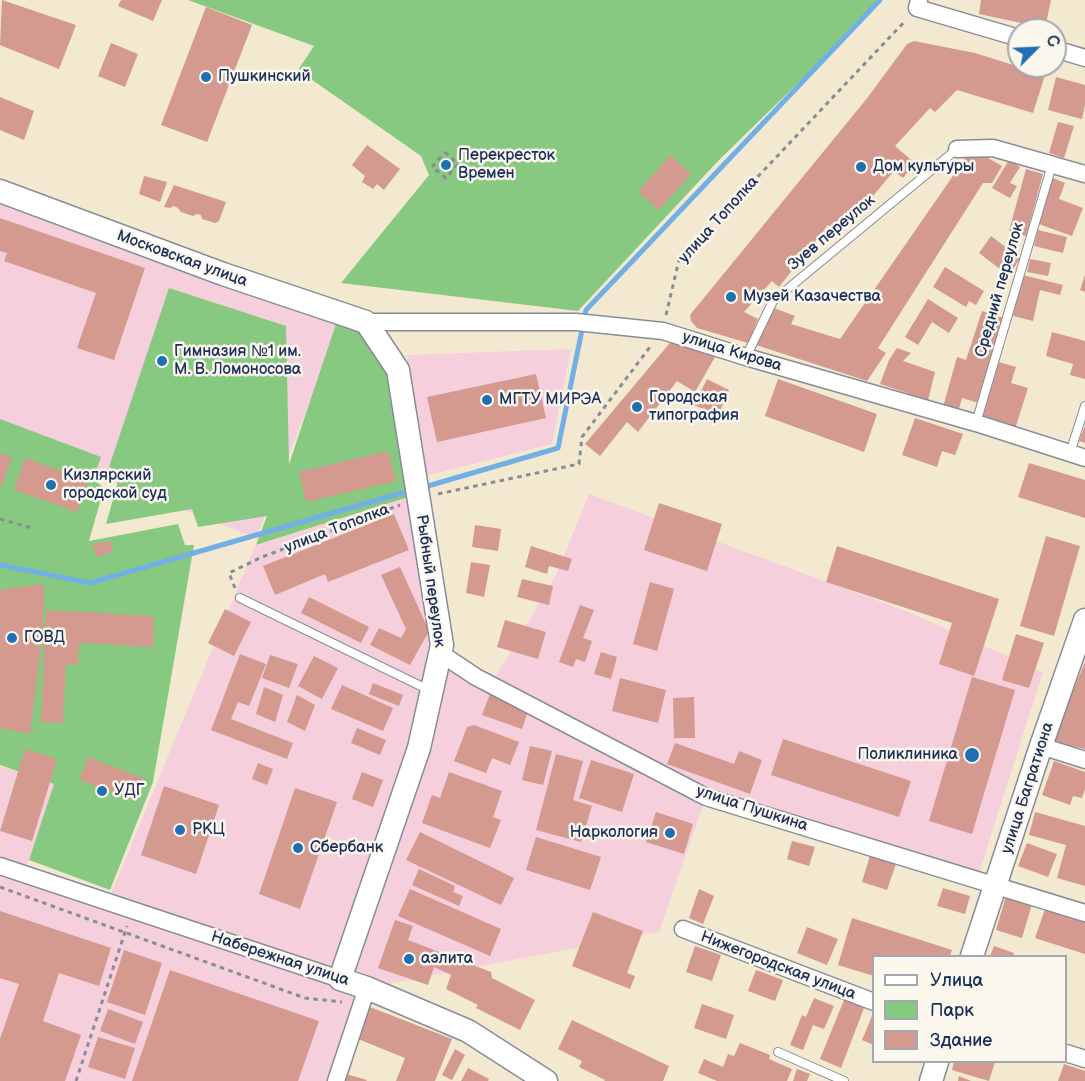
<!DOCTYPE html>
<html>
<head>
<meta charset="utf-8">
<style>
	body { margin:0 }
	#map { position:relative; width:1085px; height:1081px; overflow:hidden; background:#f3e9d1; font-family:"Balsamiq Sans",sans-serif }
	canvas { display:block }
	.legend { position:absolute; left:872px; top:955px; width:195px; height:108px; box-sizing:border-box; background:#fbf7ec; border:2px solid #a1a7b3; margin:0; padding:8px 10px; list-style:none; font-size:18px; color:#1b2f5e }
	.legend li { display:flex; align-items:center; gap:12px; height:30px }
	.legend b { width:30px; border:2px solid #a1a7b3 }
	.north { position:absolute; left:1007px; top:18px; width:60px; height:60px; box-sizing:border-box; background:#fbf7ec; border:2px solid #a1a7b3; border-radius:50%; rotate:66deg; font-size:16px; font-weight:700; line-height:24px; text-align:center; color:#1b2f5e }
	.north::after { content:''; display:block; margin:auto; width:21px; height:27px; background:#1f6fb2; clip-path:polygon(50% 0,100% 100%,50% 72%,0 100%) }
</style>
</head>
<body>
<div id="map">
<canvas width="1085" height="1081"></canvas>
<ul class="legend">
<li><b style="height:8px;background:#fff"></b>Улица</li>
<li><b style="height:16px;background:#88c981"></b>Парк</li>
<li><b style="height:16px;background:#d4998f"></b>Здание</li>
</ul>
<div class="north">С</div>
</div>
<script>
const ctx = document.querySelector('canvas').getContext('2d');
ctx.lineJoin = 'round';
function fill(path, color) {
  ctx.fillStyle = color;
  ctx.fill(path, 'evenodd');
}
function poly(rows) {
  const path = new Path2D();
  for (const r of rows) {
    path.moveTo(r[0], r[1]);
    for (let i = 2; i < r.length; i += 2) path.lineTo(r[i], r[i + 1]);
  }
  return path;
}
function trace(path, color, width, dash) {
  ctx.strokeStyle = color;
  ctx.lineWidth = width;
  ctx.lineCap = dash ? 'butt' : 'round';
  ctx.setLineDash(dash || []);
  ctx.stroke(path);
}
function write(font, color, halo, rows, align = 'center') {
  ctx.font = font + ' "Balsamiq Sans",sans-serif';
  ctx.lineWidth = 5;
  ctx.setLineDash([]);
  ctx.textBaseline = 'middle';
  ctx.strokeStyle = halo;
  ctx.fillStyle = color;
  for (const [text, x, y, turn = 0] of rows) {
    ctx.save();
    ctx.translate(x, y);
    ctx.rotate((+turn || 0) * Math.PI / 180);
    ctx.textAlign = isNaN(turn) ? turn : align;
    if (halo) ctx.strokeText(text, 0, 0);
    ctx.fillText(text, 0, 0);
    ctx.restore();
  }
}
fill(poly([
	[0,197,338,320,310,402,256,538,12,443,0,470],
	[571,349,552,444,425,476,407,355],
	[418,494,442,645,494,683,497,674,557,573,589,494,908,612,1043,672,977,879,706,797,659,932,367,988,349,1058,354,1060,347,1081,0,1081,0,766,55,784,24,875,108,901,255,546]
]), '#f5cfdb');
fill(poly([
	[188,0,883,0,718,161,578,311,341,283,429,175,421,156,298,70,314,46],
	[169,288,286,326,289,464,338,318,364,327,395,370,418,494,256,545,267,516,198,527,192,509,106,524,121,471,109,467],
	[0,419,101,457,93,479,104,488,89,541,178,524,185,545,194,545,153,782,110,890,29,860,54,784,0,765]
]), '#88c981');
trace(poly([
	[421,488,558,448,586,310,880,0],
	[0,565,90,583,412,490]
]), '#71afe4', 5);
fill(poly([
	[2,0,76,25,59,69,0,45],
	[121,0,162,0,153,21,118,6],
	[981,0,1051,0,1045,28,979,14],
	[206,7,252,25,207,142,161,125],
	[914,41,975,53,1045,75,1033,113,957,90,935,112,930,108,895,146,915,163,903,178,894,171,840,235,828,225,779,287,772,281,744,312,758,319,748,343,697,328,691,321,690,315,868,97,907,44],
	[111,43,138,54,125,87,98,76],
	[1056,77,1085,85,1085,105,1082,119,1048,110],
	[0,97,34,111,24,140,0,130],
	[1058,122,1074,126,1064,158,1049,153],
	[367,145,400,169,384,190,377,184,373,189,362,182,365,176,352,165],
	[978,152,1002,166,992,183,983,183,878,348,886,353,867,381,756,345,774,308,795,316,791,324,840,339,966,157],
	[670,155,691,174,659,210,638,192],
	[1009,160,1020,167,1010,183,1017,186,1010,198,992,188],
	[1026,169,1043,174,1026,236,1009,231],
	[144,176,167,182,160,202,139,194],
	[1053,178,1065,183,1059,199,1083,208,1072,236,1036,223],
	[174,185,226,202,219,221,215,223,202,219,201,215,197,214,193,216,181,212,178,208,174,206,170,208,164,207],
	[0,218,145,268,114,360,77,348,96,293,4,261,7,253,0,251],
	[1038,230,1067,237,1063,253,1034,246],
	[991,236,1020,258,1009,276,979,253],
	[1030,259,1051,263,1048,276,1027,272],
	[945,267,984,291,976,305,969,301,966,307,933,287],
	[1023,275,1063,285,1060,295,1040,290,1033,321,1013,316],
	[1085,275,1085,292,1080,290],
	[928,299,958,318,949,333,932,322,918,345,905,337],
	[982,311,1004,318,979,403,962,398,958,412,943,407,957,357,966,360],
	[1052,332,1085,341,1085,379,1070,375,1073,364,1046,356],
	[674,338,715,357,695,392,677,381,638,432,627,422,600,456,585,444],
	[897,348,911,353,903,361,935,372,928,400,880,384,889,360],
	[999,362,1016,367,1011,383,1028,388,1015,429,981,418],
	[536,374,546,418,437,442,427,397],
	[707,379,729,390,718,416,694,405],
	[778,379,877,414,864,452,765,416],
	[915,418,963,434,955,455,942,451,937,467,902,455],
	[1085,426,1085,443,1079,441],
	[388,451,396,481,306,502,299,472],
	[0,453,12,457,0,490],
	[25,458,88,480,77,512,14,490],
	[1029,463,1085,480,1085,518,1018,497],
	[659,503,722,524,707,571,644,550],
	[394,514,409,550,328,582,325,574,275,595,263,566],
	[475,525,501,529,498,551,472,547],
	[1046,536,1080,546,1054,636,1020,626],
	[110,541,113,552,97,557,92,544],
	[531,546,572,559,568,571,549,566,547,574,525,567],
	[837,546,999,599,974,676,939,664,952,623,826,582],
	[471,562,490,565,484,597,466,593],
	[400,567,429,631,410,665,370,645,379,628,401,638,406,629,381,575],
	[522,579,553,586,549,605,517,597],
	[650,582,674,589,657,651,633,644],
	[41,584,44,589,43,631,30,734,0,728,0,590],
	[309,597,369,627,361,643,301,613],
	[580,605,594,610,583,638,592,641,585,662,576,659,573,667,559,662],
	[225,609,251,622,234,656,208,643],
	[46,610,154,616,153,647,79,643,78,665,66,664,63,723,41,722],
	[505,620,546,632,538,659,497,647],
	[1016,634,1044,643,1029,688,1002,680],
	[601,652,617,657,611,679,594,674],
	[240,654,266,664,249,706,238,702,231,719,293,743,287,759,211,730],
	[270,655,298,664,289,688,262,678],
	[314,656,338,668,322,699,298,686],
	[1085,662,1085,749,1055,742,1067,695,1071,696],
	[972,677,1015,690,972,834,929,821],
	[620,678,666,690,658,723,612,711],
	[373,683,403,695,399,706,369,694],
	[342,685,393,708,383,731,331,709],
	[264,687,283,695,275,722,256,714],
	[490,694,529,708,522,729,482,715],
	[297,695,315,705,305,731,287,722],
	[694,697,695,738,674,738,673,698],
	[474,725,519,742,510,765,492,758,486,773,454,761,467,727],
	[357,728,386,740,380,755,351,743],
	[783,739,911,781,899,817,771,775],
	[675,743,734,764,739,751,762,760,750,794,667,764],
	[530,746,552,751,543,785,522,780],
	[25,749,57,759,32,841,0,831],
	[556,754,583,761,573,800,592,806,581,842,536,830],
	[88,757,145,779,136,801,79,780],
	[591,760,634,774,622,812,579,798],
	[1054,761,1085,772,1085,789,1082,798,1073,796,1070,805,1042,795],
	[258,763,273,769,267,785,252,779],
	[362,772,383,780,373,807,352,799],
	[449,772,502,791,493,817,501,820,490,848,422,823,432,795,440,798],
	[164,786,219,805,196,874,141,855],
	[295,788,337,802,300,909,259,894],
	[656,812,693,824,684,854,646,842],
	[1035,812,1085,826,1085,886,1057,878,1066,845,1029,835],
	[420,832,514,878,501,905,406,860],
	[536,837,601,857,590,890,526,870],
	[792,841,815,847,809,866,787,859],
	[1027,843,1057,854,1048,877,1018,866],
	[871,852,897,861,887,890,862,882],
	[419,869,455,886,453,892,463,896,459,906,412,885],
	[943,888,970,896,965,914,937,906],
	[410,889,501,929,490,956,398,916],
	[699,889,714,896,703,924,689,918],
	[1006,896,1032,904,1022,938,996,930],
	[1045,909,1085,922,1085,954,1035,938],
	[0,911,111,948,99,986,59,973,43,1021,81,1035,65,1081,0,1081,0,1039,19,984,0,978],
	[593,912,643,931,627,973,635,976,630,989,572,966],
	[852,918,952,950,950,956,874,956,874,976,838,965],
	[395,920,413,926,408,940,491,972,492,978,535,1000,520,1030,476,1008,478,1005,446,989,451,975,434,967,428,985,378,968],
	[807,927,838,939,827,965,797,953],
	[695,946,721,955,712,981,686,972],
	[994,946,1014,953,1013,956,990,956],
	[124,950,162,963,145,1015,107,1002],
	[170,970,319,1021,298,1081,132,1081],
	[756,970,783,980,775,1001,748,991],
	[814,998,834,1006,824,1029,813,1025,803,1050,790,1045,802,1015,806,1017],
	[844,1000,864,1008,841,1068,820,1059],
	[702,1004,734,1015,726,1039,694,1028],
	[370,1007,452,1039,435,1081,396,1081,405,1058,358,1039],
	[108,1009,143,1022,135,1044,100,1031],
	[874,1011,874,1045,862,1040],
	[572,1020,669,1066,663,1081,604,1081,605,1080,579,1067,582,1061,558,1049],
	[98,1037,135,1048,125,1079,88,1067],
	[740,1043,770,1055,769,1059,792,1069,787,1081,717,1081,698,1073,704,1059,723,1067,728,1054,734,1056],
	[455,1049,465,1055,452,1080,442,1075],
	[954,1062,995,1062,989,1081,952,1070],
	[1064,1064,1085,1071,1085,1081,1058,1081],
	[468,1068,489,1079,488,1081,461,1081],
	[797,1069,810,1074,807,1081,793,1081],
	[342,1073,367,1080,366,1081,340,1081],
	[959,1076,971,1081,958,1081]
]), '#d4998f');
const lane = poly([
	[746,357,773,301,957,149],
	[976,423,1052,165],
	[1070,453,1085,406],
	[240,598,431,691],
	[778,1052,844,1081]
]);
const street = poly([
	[919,0,917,8,1019,38],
	[1055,49,1085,58],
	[957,149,993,148,1085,174],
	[366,322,576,322,663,331,746,357,976,423,1085,458],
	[440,653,476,677,706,797,1085,913],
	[1041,746,1085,760],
	[0,866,340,979],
	[683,929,874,1002],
	[1066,1053,1085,1059],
	[336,1081,367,988]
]);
const secondary = poly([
	[0,191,223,274,366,322,398,370,442,645,419,748,340,979,367,988,468,1031,546,1081],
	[972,956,1041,746,1085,620],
	[931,1081,937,1062]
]);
trace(lane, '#878c98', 10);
trace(street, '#878c98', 19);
trace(secondary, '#878c98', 25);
trace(poly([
	[445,152,458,164,446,178,432,167,445,152],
	[666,315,679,260,906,20],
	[438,494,579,464,582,437,650,347],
	[0,519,32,528],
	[235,588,229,573,262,557,400,505],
	[0,887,305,998,342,1002],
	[76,1081,127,926]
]), '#878c98', 3, [4.5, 4.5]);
trace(lane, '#fff', 8);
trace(street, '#fff', 16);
trace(secondary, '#fff', 22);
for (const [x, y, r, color] of [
	[206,77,6,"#1f6fb2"],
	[446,165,6,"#1f6fb2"],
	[861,167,6,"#1f6fb2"],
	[731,297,6,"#1f6fb2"],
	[162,361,6,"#1f6fb2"],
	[487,400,6,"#1f6fb2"],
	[637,407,6,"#1f6fb2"],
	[51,485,6,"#1f6fb2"],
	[12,638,6,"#1f6fb2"],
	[972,755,8,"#1f6fb2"],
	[102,791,6,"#1f6fb2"],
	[180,830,6,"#1f6fb2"],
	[670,833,6,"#1f6fb2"],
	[298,848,6,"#1f6fb2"],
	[409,959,6,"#1f6fb2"]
]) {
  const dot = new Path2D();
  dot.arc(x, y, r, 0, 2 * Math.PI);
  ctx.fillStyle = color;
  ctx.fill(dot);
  trace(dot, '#fbf7ec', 2);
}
write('16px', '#1b2f5e', '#fbf7ec', [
	["Пушкинский",218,77],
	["Перекресток",458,156],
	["Времен",458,174],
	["Дом культуры",873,167],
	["Музей Казачества",743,297],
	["Гимназия №1 им.",174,352],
	["М. В. Ломоносова",174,370],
	["Городская",649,398],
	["типография",649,416],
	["МГТУ МИРЭА",499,400],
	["Кизлярский",63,476],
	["городской суд",63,494],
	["ГОВД",24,638],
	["Поликлиника",958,755,"right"],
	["УДГ",114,791],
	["РКЦ",192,830],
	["Наркология",658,833,"right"],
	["Сбербанк",310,848],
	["аэлита",421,959]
], 'left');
write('16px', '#1b2f5e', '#fbf7ec', [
	["улица Тополка",719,220,-48],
	["Зуев переулок",832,233,-40],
	["Московская улица",182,259,20],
	["Средний переулок",1000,290,-74],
	["улица Кирова",732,352,17],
	["улица Тополка",337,529,-21],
	["Рыбный переулок",430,581,82],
	["улица Багратиона",1028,788,-72],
	["улица Пушкина",752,809,18],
	["Набережная улица",280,959,18],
	["Нижегородская улица",778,966,21]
]);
</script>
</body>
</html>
